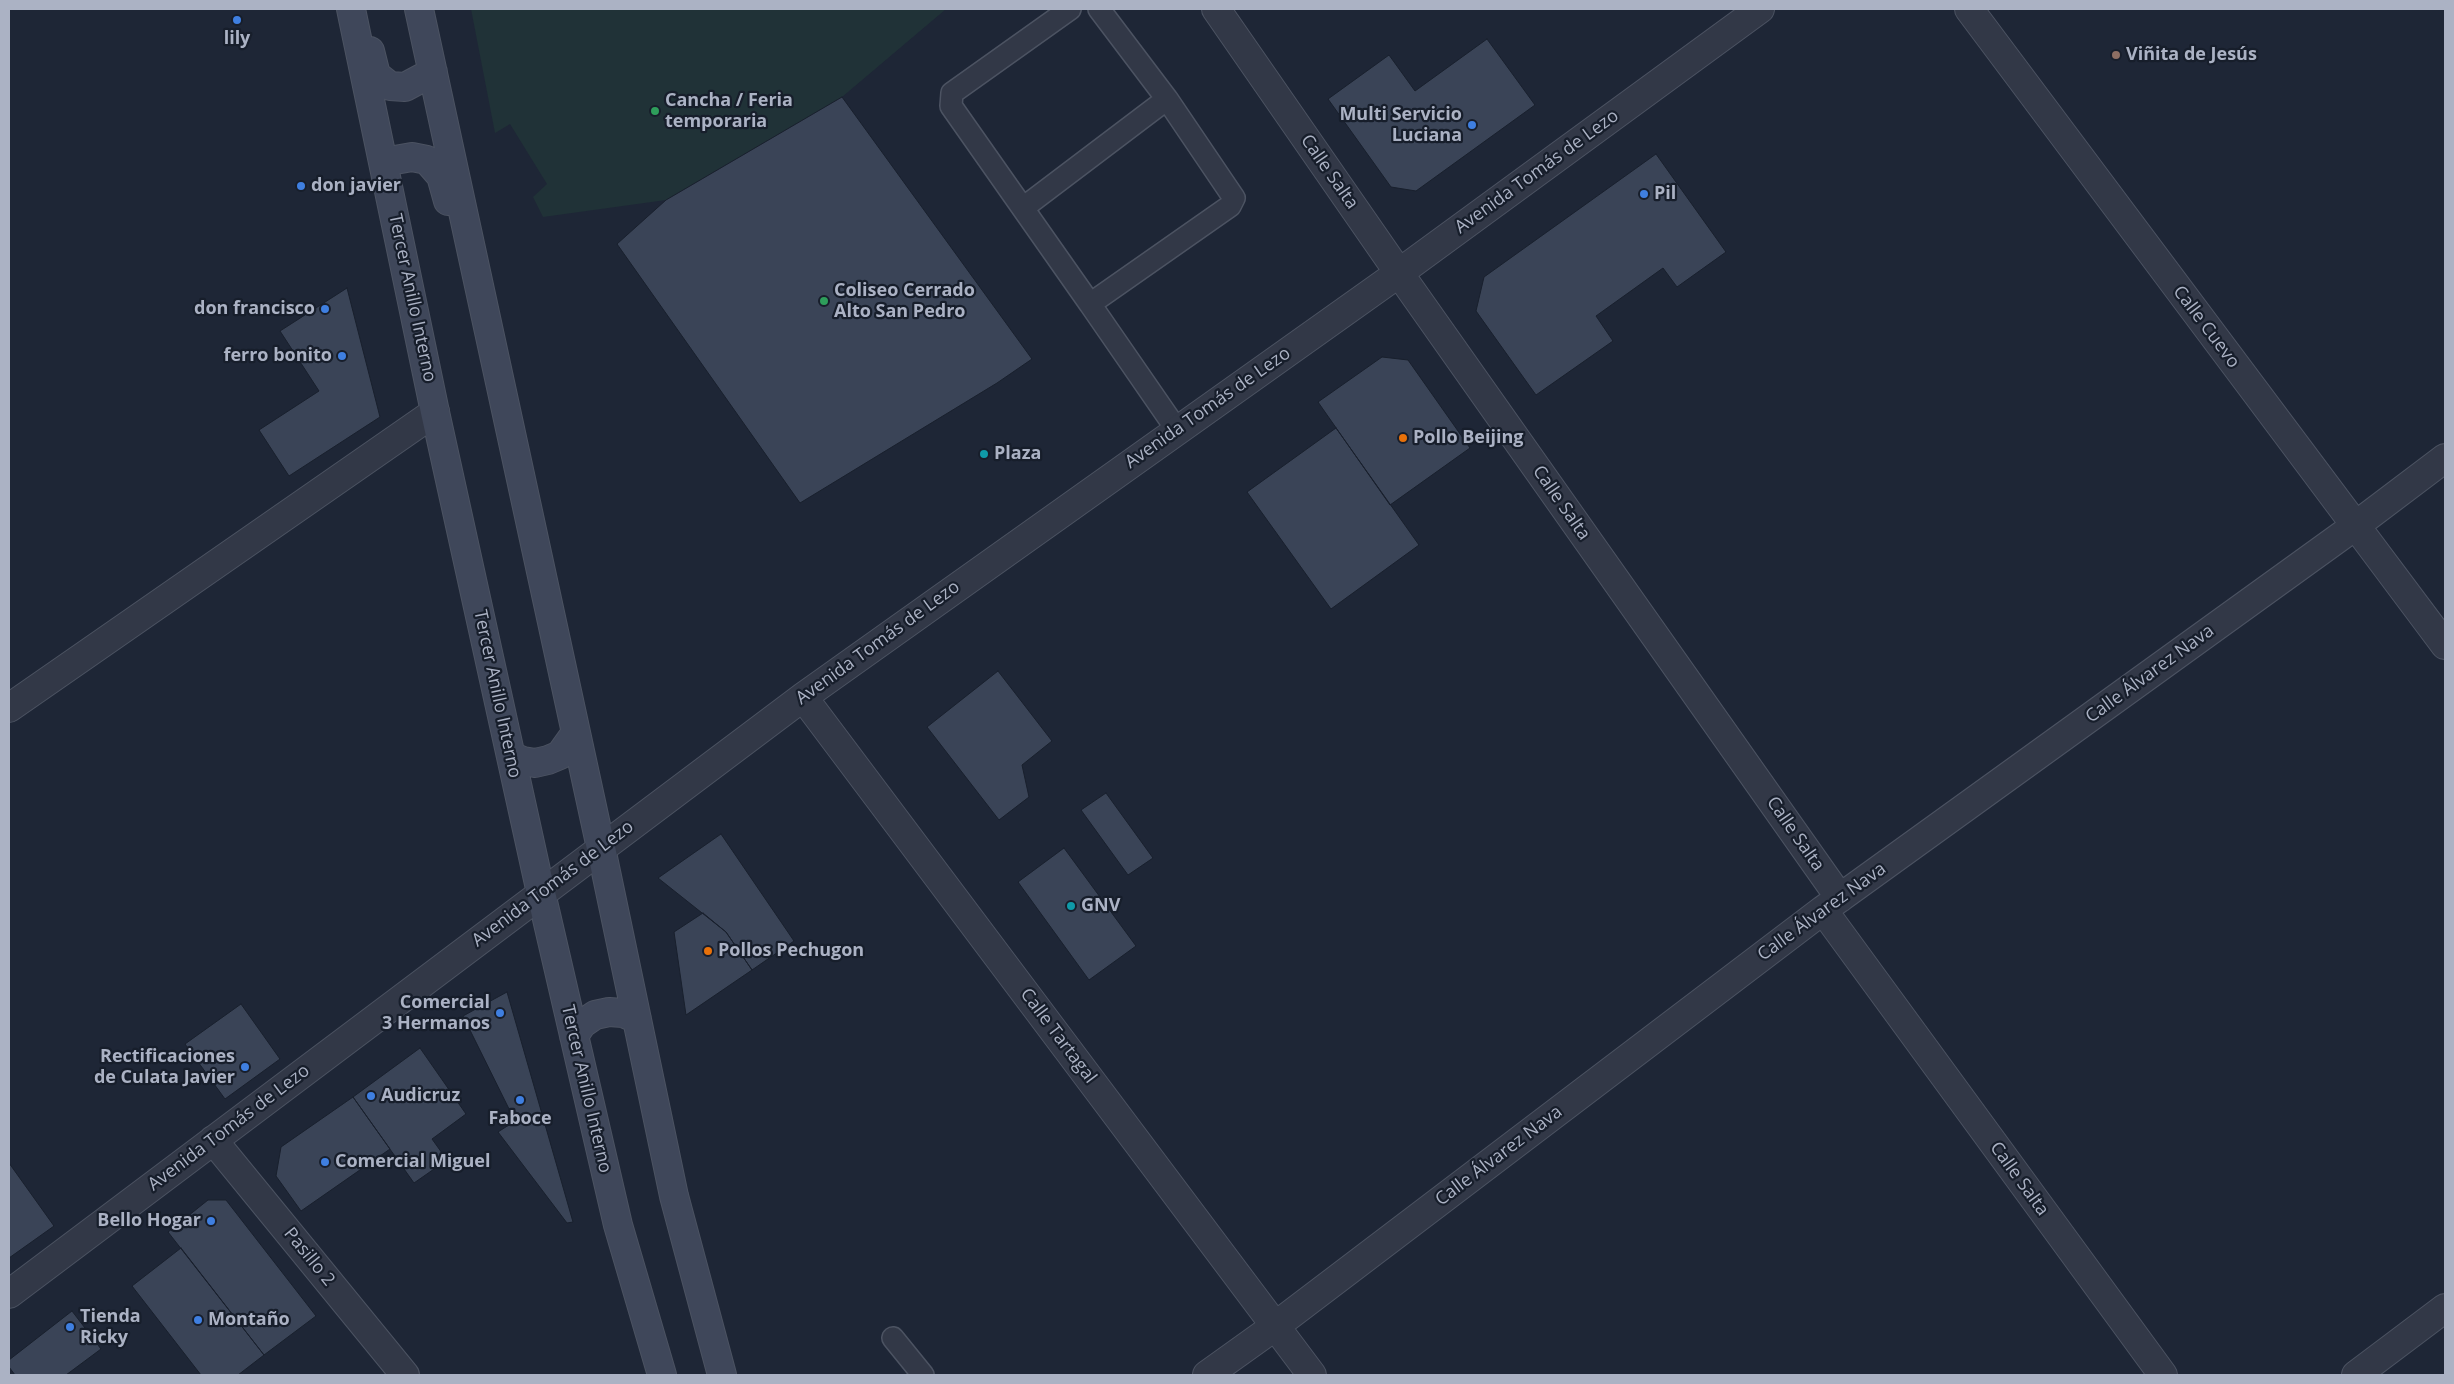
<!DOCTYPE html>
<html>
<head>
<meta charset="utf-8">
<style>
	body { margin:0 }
	#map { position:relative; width:2454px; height:1384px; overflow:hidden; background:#1e2636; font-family:"Open Sans",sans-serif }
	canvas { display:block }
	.frame { position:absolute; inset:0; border:10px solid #abb2c4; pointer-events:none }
</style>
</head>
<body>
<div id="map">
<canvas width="2454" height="1384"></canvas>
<div class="frame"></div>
</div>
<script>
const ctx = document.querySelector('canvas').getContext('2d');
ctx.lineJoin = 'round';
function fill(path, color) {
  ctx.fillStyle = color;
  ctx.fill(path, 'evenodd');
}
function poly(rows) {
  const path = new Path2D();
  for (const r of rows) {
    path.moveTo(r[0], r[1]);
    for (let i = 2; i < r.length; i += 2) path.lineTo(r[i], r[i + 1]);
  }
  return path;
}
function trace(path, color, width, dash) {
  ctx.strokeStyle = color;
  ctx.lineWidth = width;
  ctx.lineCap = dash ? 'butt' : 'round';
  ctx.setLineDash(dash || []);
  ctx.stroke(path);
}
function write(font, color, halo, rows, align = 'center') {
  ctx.font = font + ' "Open Sans",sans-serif';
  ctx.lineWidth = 4.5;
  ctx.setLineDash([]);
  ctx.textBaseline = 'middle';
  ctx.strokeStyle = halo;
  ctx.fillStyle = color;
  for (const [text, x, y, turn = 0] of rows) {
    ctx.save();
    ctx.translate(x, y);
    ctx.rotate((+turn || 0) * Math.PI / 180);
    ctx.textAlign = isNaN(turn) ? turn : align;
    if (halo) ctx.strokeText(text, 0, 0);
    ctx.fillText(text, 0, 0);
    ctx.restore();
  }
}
fill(poly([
	[471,9,946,9,842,97,666,200,543,217,533,197,547,184,510,124,495,133]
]), '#203237');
const building = poly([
	[1487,39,1535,105,1416,191,1391,187,1328,99,1389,55,1415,91,1487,39],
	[842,97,1032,359,997,383,800,503,617,244,666,200,842,97],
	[1656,154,1726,252,1677,287,1663,268,1596,316,1613,341,1536,395,1476,311,1484,277,1656,154],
	[347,288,380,417,289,476,259,430,319,391,280,331,347,288],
	[1382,357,1408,360,1470,448,1390,505,1318,402,1382,357],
	[1336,428,1419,545,1331,609,1247,492,1336,428],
	[998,671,1052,741,1022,765,1029,797,999,820,927,727,998,671],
	[1106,793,1153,858,1128,875,1081,810,1106,793],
	[721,834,794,941,752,970,726,932,658,878,721,834],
	[1064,848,1136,946,1089,980,1018,882,1064,848],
	[703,913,726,932,752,970,686,1015,674,932,703,913],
	[507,992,573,1222,567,1223,498,1132,515,1121,463,1016,507,992],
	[241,1004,280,1059,225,1099,185,1044,241,1004],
	[420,1048,466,1114,432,1139,447,1160,414,1183,353,1097,420,1048],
	[353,1097,390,1149,301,1211,276,1176,281,1147,353,1097],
	[9,1163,54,1226,9,1258,9,1163],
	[208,1200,226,1200,316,1316,264,1355,168,1232,208,1200],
	[181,1248,264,1355,238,1375,201,1375,132,1286,181,1248],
	[72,1311,101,1349,66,1375,15,1375,9,1367,9,1360,72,1311]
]);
fill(building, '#3a4457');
trace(building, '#19202d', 1);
const service = poly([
	[1070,9,952,93,951,106,1090,304,1230,206,1234,198,1167,99,1099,9],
	[1023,208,1167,99],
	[1090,304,1177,430],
	[893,1338,923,1375]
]);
const minor = poly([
	[1216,9,1399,273,1840,898],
	[1969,9,2445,645],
	[803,697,1312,1375],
	[9,708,435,412],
	[1823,910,2163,1375],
	[213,1140,405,1375],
	[9,1294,803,697,1399,273,1760,9],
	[1207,1375,1274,1327,1823,910,2355,526,2445,458],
	[2356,1375,2445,1308]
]);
const secondary = poly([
	[351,9,435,412,541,893,618,1225,662,1375],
	[419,9,601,848,674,1196,722,1375],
	[370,51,376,75,390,86,405,87,433,72],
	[384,167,395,160,412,157,427,160,441,176,448,201],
	[511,756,523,761,535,763,548,760,560,755,575,734],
	[574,1036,582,1024,595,1015,609,1012,623,1013,637,1019]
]);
trace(service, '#4c5362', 24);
trace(minor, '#4c5362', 30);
trace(secondary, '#4c5362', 30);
trace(service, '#323847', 21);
trace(minor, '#323847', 28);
trace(secondary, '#3f475a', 28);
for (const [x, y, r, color] of [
	[237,20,5,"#3f7fe0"],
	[2116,55,5,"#8d6e63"],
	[655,111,5,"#2e9e5b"],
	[1472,125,5,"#3f7fe0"],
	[301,186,5,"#3f7fe0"],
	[1644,194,5,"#3f7fe0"],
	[824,301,5,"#2e9e5b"],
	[325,309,5,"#3f7fe0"],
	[342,356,5,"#3f7fe0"],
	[1403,438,5,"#e8710a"],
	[984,454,5,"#0f9aa8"],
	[1071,906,5,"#0f9aa8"],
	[708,951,5,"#e8710a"],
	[500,1013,5,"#3f7fe0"],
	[245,1067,5,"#3f7fe0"],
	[371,1096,5,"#3f7fe0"],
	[520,1100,5,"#3f7fe0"],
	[325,1162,5,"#3f7fe0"],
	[211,1221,5,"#3f7fe0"],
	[198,1320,5,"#3f7fe0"],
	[70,1327,5,"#3f7fe0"]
]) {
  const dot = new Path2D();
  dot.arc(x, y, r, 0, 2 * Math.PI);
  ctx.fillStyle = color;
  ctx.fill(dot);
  trace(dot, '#171e2b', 2);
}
write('bold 18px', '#abb2c4', '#171e2b', [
	["lily",237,39,"center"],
	["Viñita de Jesús",2126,55],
	["Cancha / Feria",665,101],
	["temporaria",665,122],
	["Multi Servicio",1462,115,"right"],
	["Luciana",1462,136,"right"],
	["don javier",311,186],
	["Pil",1654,194],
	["Coliseo Cerrado",834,291],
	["Alto San Pedro",834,312],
	["don francisco",315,309,"right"],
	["ferro bonito",332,356,"right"],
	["Pollo Beijing",1413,438],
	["Plaza",994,454],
	["GNV",1081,906],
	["Pollos Pechugon",718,951],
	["Comercial",490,1003,"right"],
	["3 Hermanos",490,1024,"right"],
	["Rectificaciones",235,1057,"right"],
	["de Culata Javier",235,1078,"right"],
	["Audicruz",381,1096],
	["Faboce",520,1119,"center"],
	["Comercial Miguel",335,1162],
	["Bello Hogar",201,1221,"right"],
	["Tienda",80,1317],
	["Ricky",80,1338],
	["Montaño",208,1320]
], 'left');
write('18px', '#abb2c4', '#171e2b', [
	["Calle Salta",1329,172,55],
	["Avenida Tomás de Lezo",1537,172,-36],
	["Tercer Anillo Interno",412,298,78],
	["Calle Cuevo",2206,327,53],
	["Avenida Tomás de Lezo",1208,408,-35],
	["Calle Salta",1561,503,55],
	["Avenida Tomás de Lezo",878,643,-36],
	["Calle Álvarez Nava",2150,674,-36],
	["Tercer Anillo Interno",497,694,78],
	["Calle Salta",1795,834,55],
	["Avenida Tomás de Lezo",553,884,-37],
	["Calle Álvarez Nava",1822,912,-36],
	["Calle Tartagal",1058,1036,53],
	["Tercer Anillo Interno",586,1089,77],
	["Avenida Tomás de Lezo",229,1128,-37],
	["Calle Álvarez Nava",1499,1156,-37],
	["Calle Salta",2019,1179,54],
	["Pasillo 2",309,1257,51]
]);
</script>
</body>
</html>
